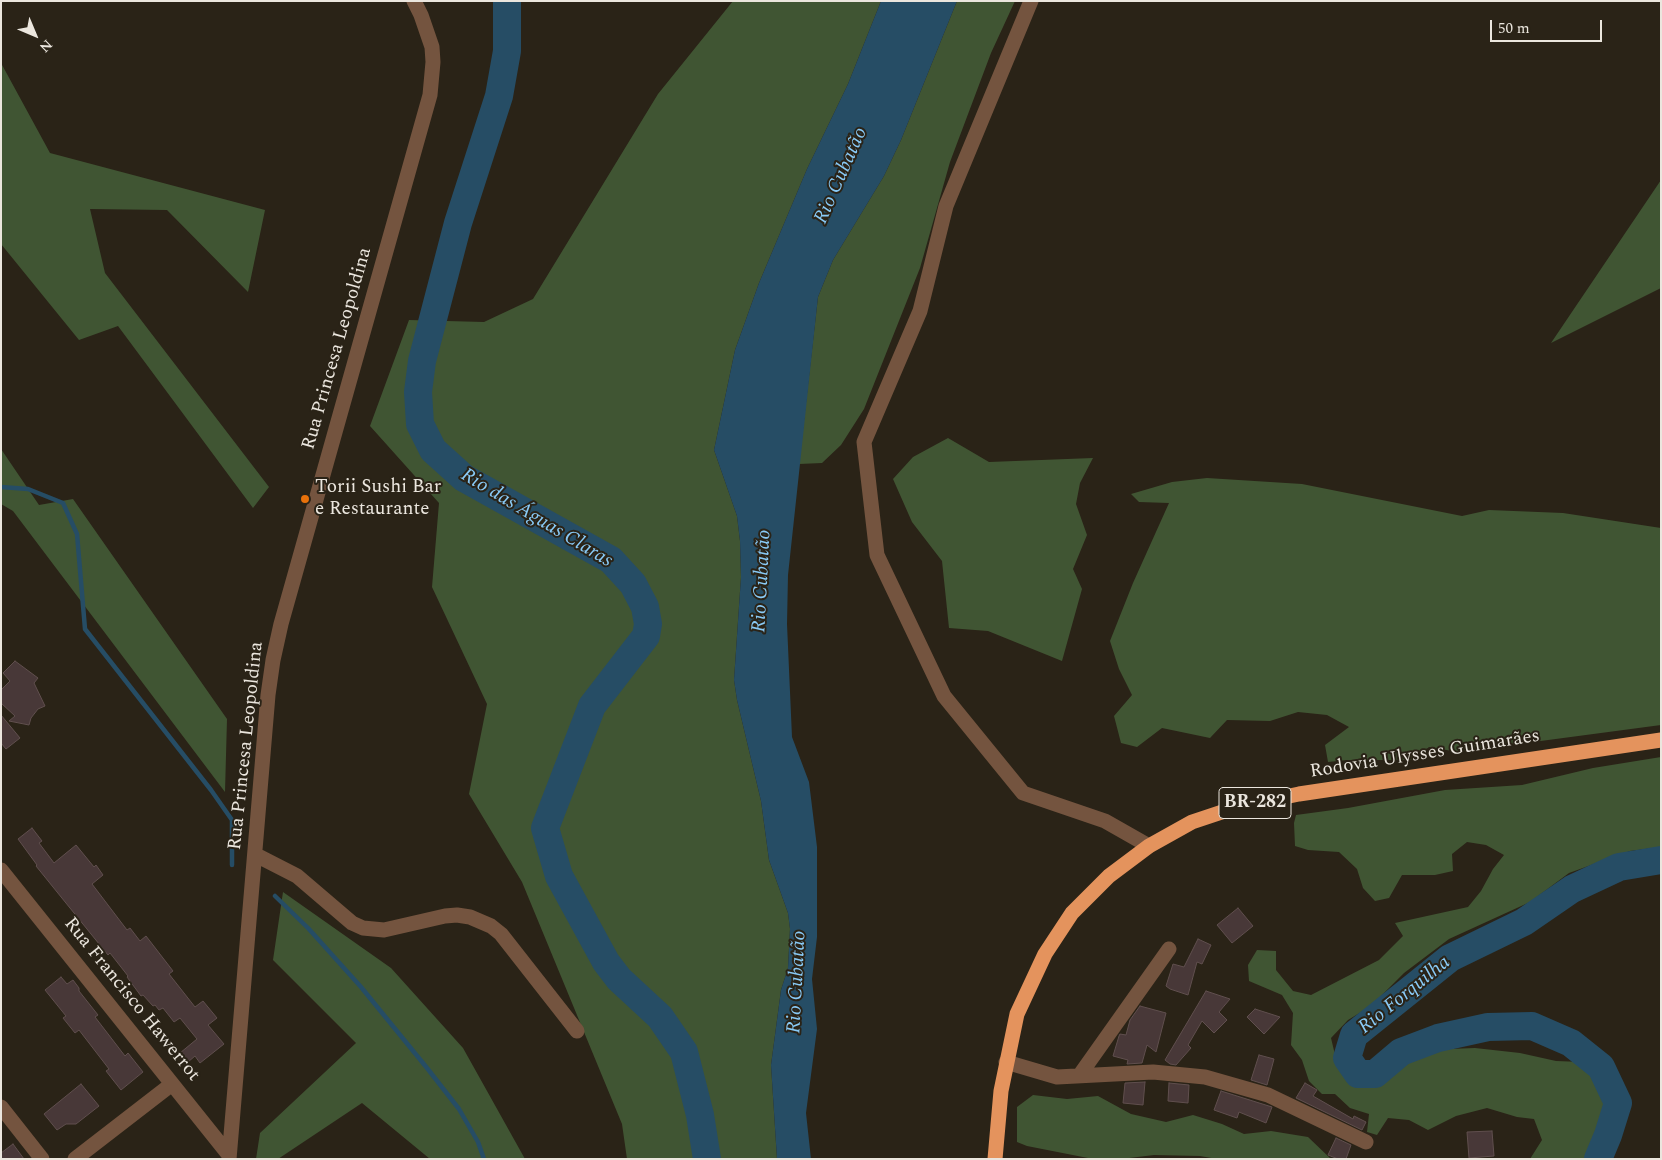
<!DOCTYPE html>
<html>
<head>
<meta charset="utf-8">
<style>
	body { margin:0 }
	#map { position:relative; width:1662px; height:1160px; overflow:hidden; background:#2a2317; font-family:Spectral,serif }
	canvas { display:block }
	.frame { position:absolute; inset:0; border:2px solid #ebe6de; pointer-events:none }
	.north { position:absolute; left:10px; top:10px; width:50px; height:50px; -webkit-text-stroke:4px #2a2317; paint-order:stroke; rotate:135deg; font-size:14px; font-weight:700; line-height:20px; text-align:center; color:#ebe6de }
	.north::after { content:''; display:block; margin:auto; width:18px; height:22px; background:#ebe6de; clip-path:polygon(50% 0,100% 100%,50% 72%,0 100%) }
	.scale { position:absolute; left:1490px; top:20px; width:112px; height:22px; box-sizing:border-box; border:2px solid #ebe6de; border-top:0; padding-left:6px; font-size:15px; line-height:18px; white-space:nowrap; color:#ebe6de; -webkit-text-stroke:4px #2a2317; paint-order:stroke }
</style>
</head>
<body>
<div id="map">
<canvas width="1662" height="1160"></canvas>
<div class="frame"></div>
<div class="north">N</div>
<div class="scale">50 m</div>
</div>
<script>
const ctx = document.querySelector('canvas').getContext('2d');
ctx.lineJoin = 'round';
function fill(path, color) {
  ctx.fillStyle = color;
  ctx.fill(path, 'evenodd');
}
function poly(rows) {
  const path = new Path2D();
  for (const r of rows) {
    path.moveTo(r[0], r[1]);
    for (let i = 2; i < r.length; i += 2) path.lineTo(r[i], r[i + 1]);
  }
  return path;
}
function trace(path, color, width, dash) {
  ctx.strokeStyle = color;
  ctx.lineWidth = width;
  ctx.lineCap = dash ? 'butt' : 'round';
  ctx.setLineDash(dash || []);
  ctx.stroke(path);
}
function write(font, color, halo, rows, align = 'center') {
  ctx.font = font + ' Spectral,serif';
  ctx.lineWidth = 4;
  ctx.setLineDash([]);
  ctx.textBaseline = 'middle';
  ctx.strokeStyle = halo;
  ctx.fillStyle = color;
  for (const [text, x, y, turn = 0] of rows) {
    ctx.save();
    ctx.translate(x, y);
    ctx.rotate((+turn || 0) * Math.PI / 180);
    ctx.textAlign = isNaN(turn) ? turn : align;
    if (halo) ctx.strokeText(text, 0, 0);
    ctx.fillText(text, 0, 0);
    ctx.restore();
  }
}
fill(poly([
	[733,1,881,1,848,84,807,169,759,283,735,350,714,450,737,516,740,541,741,577,734,680,737,700,761,801,769,860,788,913,790,929,788,968,781,990,771,1065,777,1159,627,1159,622,1124,522,882,469,794,487,704,432,587,439,503,370,426,409,320,484,322,533,299,658,94],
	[957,1,1015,1,991,53,950,162,920,268,864,409,841,445,822,463,799,464,818,297,833,260,884,176,901,140],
	[1,63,50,153,265,210,248,292,167,210,90,209,105,273,269,487,253,508,118,326,79,340,1,244],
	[1661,180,1661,288,1551,343],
	[948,438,989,462,1093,458,1080,483,1076,504,1087,535,1073,569,1082,589,1062,661,988,631,949,628,942,561,912,522,893,479,913,457],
	[1,449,39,505,73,499,227,719,225,792,13,511,1,504],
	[1207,478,1302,484,1462,516,1489,510,1563,513,1661,528,1661,725,1458,752,1429,747,1412,760,1347,760,1328,762,1325,745,1349,727,1327,715,1298,712,1270,721,1227,720,1210,738,1162,728,1137,747,1121,743,1114,716,1132,695,1119,669,1110,641,1133,583,1169,503,1139,502,1131,494,1172,482],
	[1661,757,1661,847,1630,851,1569,873,1530,902,1449,939,1404,973,1371,1006,1348,1020,1331,1038,1336,1059,1351,1077,1368,1088,1391,1072,1416,1057,1449,1049,1475,1048,1520,1053,1556,1061,1582,1062,1600,1076,1607,1096,1605,1131,1591,1159,1530,1159,1542,1140,1534,1119,1517,1117,1487,1108,1456,1116,1428,1130,1409,1120,1388,1118,1377,1135,1367,1132,1369,1114,1350,1108,1335,1094,1322,1094,1309,1081,1302,1060,1291,1045,1293,1013,1282,995,1249,981,1248,965,1257,950,1276,951,1276,970,1293,991,1311,995,1379,960,1403,936,1395,923,1468,907,1481,891,1493,869,1504,855,1486,845,1467,842,1452,854,1453,871,1435,875,1402,875,1389,898,1375,901,1363,888,1357,869,1339,852,1308,850,1295,846,1294,823,1296,815,1348,808,1445,790,1522,785,1593,768],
	[283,892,391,968,463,1048,525,1159,430,1159,362,1103,278,1159,256,1159,260,1133,356,1043,273,960],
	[1033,1095,1067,1099,1098,1096,1131,1114,1166,1122,1193,1115,1222,1124,1244,1134,1271,1131,1308,1137,1331,1159,1217,1159,1200,1156,1154,1155,1121,1159,1093,1159,1027,1146,1017,1142,1017,1107]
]), '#405533');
fill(poly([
	[881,1,957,1,901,140,884,176,833,260,818,297,788,575,787,624,792,737,809,782,817,847,817,937,812,979,817,1029,806,1113,811,1159,777,1159,771,1065,781,990,788,968,790,929,788,913,769,860,761,801,737,700,734,680,741,577,740,541,737,516,714,450,735,350,759,283,807,169,848,84]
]), '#264d65');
trace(poly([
	[1,487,28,489,63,503,77,534,85,629,211,790,232,820,232,865],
	[275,896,308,928,361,987,427,1068,459,1109,478,1142,484,1159]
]), '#264d65', 4.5);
trace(poly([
	[507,1,507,51,499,96,458,223,422,361,418,392,420,424,433,450,464,478,611,560,633,584,645,607,648,624,646,636,592,706,545,828,559,876,606,962,619,979,660,1017,684,1052,700,1115,707,1159],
	[1598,1159,1608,1135,1618,1103,1601,1067,1571,1043,1532,1026,1488,1027,1438,1038,1401,1052,1375,1074,1358,1074,1347,1058,1354,1035,1450,958,1524,922,1572,889,1619,867,1661,860]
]), '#264d65', 28);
const building = poly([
	[15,661,38,678,34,683,45,706,38,709,31,718,29,725,9,721,15,716,1,703,1,690,10,681,3,673,15,661],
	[1,715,20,738,6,749,1,743,1,715],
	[32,828,42,841,39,843,54,863,76,845,94,867,96,865,103,875,92,884,127,930,130,928,140,941,146,936,173,971,169,974,195,1007,203,1001,217,1018,208,1025,224,1044,200,1063,195,1056,188,1062,180,1053,197,1039,180,1018,174,1022,163,1008,159,1010,155,1005,153,1006,143,995,141,996,127,977,128,976,110,953,108,955,36,866,37,865,18,839,32,828],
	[1238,908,1253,926,1232,943,1217,925,1238,908],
	[1198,939,1211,945,1202,964,1197,962,1188,995,1170,989,1166,986,1173,964,1184,967,1198,939],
	[61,977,67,984,73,980,79,988,79,991,98,1015,95,1017,125,1056,128,1053,143,1072,121,1090,106,1071,109,1069,79,1030,75,1033,63,1018,66,1016,45,990,61,977],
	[1206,991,1230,999,1219,1012,1227,1020,1214,1033,1202,1021,1188,1045,1191,1048,1176,1065,1170,1064,1165,1060,1206,991],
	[1140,1006,1166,1013,1156,1052,1147,1045,1142,1063,1127,1064,1128,1060,1113,1056,1119,1036,1120,1034,1126,1035,1130,1020,1140,1006],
	[1255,1009,1280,1017,1264,1034,1247,1017,1255,1009],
	[1259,1055,1274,1059,1267,1085,1251,1080,1259,1055],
	[1145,1082,1143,1105,1123,1103,1125,1083,1145,1082],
	[1169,1083,1189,1085,1188,1103,1168,1101,1169,1083],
	[1305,1083,1317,1090,1313,1096,1353,1119,1354,1116,1366,1122,1362,1130,1296,1098,1305,1083],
	[81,1084,99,1106,76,1124,66,1124,57,1130,44,1114,81,1084],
	[1221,1091,1272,1107,1266,1123,1239,1112,1237,1118,1214,1110,1221,1091],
	[1492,1131,1494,1156,1469,1158,1467,1132,1492,1131],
	[1336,1138,1351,1145,1346,1159,1338,1159,1328,1155,1336,1138],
	[13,1144,24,1159,1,1159,1,1153,13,1144]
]);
fill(building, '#483838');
trace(building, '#604f4e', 1);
trace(poly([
	[1031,1,946,206,920,311,864,442,877,555,944,696,1023,793,1105,821,1149,846],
	[256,855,297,876,352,923,363,928,384,930,445,916,457,915,470,917,491,926,501,934,577,1031],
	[1,870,229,1155],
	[1006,1062,1057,1077,1153,1072,1205,1077,1268,1095,1366,1142],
	[1079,1076,1169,949],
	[1,1107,42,1159],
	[75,1159,172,1084],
	[229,1159,268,695,273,660,281,624,430,95,433,62,432,47,421,15,414,1]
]), '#74543f', 15);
trace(poly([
	[995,1159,1001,1091,1017,1014,1045,954,1072,913,1109,876,1149,846,1192,822,1237,807,1299,794,1661,740]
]), '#e4935d', 15);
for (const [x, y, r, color] of [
	[305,499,5,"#e8710a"]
]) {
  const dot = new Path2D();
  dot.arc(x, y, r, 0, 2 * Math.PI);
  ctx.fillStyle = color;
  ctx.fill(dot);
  trace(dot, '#2a2317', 2);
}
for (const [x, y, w] of [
	[1255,803,72]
]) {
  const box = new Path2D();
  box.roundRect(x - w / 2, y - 15.5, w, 31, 4);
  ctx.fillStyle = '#2a2317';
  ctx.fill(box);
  trace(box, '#ebe6de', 1);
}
write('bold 18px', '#ebe6de', null, [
	["BR-282",1255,803]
]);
write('19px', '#ebe6de', '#2a2317', [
	["Rua Princesa Leopoldina",338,349,-74],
	["Rua Princesa Leopoldina",247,746,-84],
	["Rodovia Ulysses Guimarães",1425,755,-9],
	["Rua Francisco Hawerrot",131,1000,51]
]);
write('19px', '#ebe6de', '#2a2317', [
	["Torii Sushi Bar",315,488],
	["e Restaurante",315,510]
], 'left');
write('italic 20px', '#89caf6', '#2a2317', [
	["Rio Cubatão",842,176,-66],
	["Rio das Águas Claras",536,519,31],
	["Rio Cubatão",763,581,-87],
	["Rio Cubatão",798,982,-87],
	["Rio Forquilha",1405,996,-39]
]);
</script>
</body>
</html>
